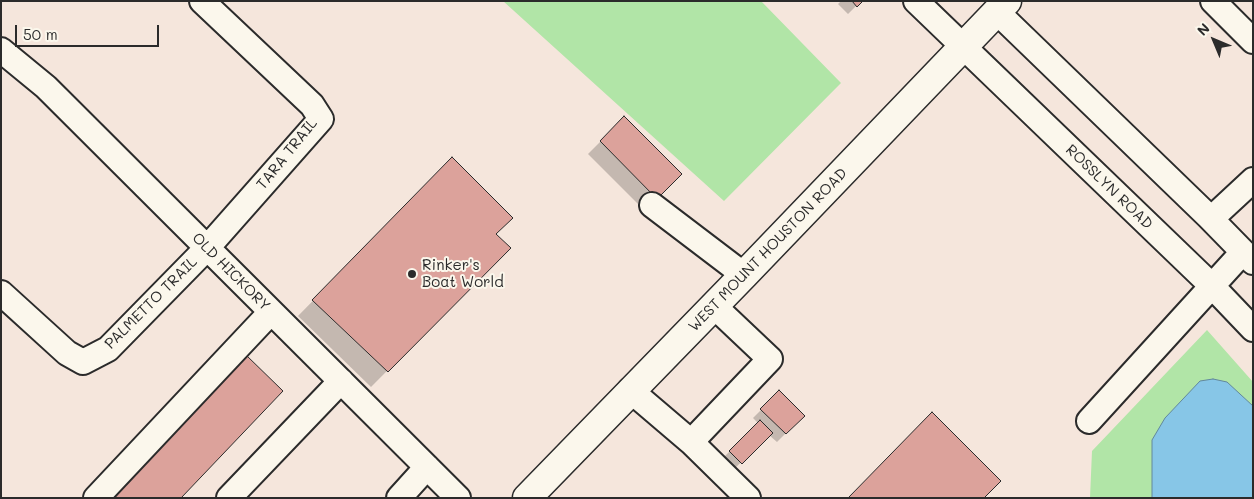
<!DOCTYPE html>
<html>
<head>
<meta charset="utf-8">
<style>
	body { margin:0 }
	#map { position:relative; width:1254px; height:499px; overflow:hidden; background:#f5e6dc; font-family:Mali,sans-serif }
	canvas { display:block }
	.frame { position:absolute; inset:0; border:2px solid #2b2b2b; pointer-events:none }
	.north { position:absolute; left:1189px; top:15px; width:50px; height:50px; -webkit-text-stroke:4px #fbf7ec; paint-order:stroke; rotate:315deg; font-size:14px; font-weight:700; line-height:20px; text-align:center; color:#2b2b2b }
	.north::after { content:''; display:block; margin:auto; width:18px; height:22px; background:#2b2b2b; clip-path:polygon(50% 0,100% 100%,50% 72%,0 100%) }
	.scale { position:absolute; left:15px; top:25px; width:144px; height:22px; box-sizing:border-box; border:2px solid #2b2b2b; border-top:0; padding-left:6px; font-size:15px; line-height:18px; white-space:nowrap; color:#2b2b2b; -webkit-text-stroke:4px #fbf7ec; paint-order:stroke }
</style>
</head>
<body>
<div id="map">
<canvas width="1254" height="499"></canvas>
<div class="frame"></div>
<div class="north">N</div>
<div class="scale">50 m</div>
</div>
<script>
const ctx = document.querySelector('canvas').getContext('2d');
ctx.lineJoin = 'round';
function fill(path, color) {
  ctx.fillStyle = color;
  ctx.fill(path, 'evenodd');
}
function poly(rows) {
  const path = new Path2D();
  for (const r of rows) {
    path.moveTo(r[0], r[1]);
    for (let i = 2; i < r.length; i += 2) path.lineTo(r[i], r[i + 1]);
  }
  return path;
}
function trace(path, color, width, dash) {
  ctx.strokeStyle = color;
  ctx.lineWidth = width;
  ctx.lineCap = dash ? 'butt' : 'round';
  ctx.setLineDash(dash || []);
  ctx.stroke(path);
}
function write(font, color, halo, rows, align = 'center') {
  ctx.font = font + ' Mali,sans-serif';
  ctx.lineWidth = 4;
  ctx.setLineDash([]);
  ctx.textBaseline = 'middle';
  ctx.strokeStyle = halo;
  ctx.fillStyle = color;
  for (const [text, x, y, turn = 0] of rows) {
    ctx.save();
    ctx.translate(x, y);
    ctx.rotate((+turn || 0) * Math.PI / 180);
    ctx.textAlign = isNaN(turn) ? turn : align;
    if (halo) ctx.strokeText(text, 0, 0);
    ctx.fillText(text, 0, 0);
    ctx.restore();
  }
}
fill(poly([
	[503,1,761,1,841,83,724,201],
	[1207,330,1253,382,1253,498,1090,498,1092,451]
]), '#b1e5a7');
const water = poly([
	[1213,379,1227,382,1253,406,1253,498,1152,498,1152,440,1165,418,1200,381,1213,379]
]);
fill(water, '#87c6e7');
trace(water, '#62889c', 1);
fill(poly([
	[841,1,861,1,848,14,838,4],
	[624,118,680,174,644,210,588,154],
	[452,159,495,235,509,248,371,387,298,316],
	[779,392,803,416,777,442,769,435,732,471,721,460,758,423,753,418]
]), '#0003');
const building = poly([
	[852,1,863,1,857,7,852,1],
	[624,116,682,174,657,199,600,141,624,116],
	[452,157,513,218,496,234,511,248,388,372,312,300,452,157],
	[245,354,283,391,181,498,107,498,245,354],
	[779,390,805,416,786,434,760,409,779,390],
	[932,412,1001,481,984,498,848,498,932,412],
	[760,420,773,433,742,464,729,451,760,420]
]);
fill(building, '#dca29b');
trace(building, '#2b2b2b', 1);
const minor = poly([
	[916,1,1211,285,1253,329],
	[1213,1,1253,41],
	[997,12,1209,217,1253,262],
	[1,50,46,87,458,498],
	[652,205,744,275],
	[1211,219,1253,180],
	[1,293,67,353,83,362,108,349,207,248,321,119,312,105,202,1],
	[630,390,691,442,770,359,714,306],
	[1089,421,1243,252],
	[691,442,748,498],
	[96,498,271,312],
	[229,498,341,381],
	[399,498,427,467]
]);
const major = poly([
	[527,498,744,275,1007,1]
]);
trace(minor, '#2b2b2b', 28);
trace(major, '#2b2b2b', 31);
trace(minor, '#fbf7ec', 24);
trace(major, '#fbf7ec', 28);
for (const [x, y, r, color] of [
	[412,274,5,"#2b2b2b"]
]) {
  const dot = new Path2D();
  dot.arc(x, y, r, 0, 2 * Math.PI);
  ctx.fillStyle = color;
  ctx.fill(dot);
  trace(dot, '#fbf7ec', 2);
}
write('15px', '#2b2b2b', '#fbf7ec', [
	["TARA TRAIL",287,154,-51],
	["ROSSLYN ROAD",1109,187,44],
	["WEST MOUNT HOUSTON ROAD",768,250,-46],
	["OLD HICKORY",231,272,45],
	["PALMETTO TRAIL",151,303,-45]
]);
write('15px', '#2b2b2b', '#fbf7ec', [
	["Rinker's",422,265],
	["Boat World",422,282]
], 'left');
</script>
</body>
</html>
